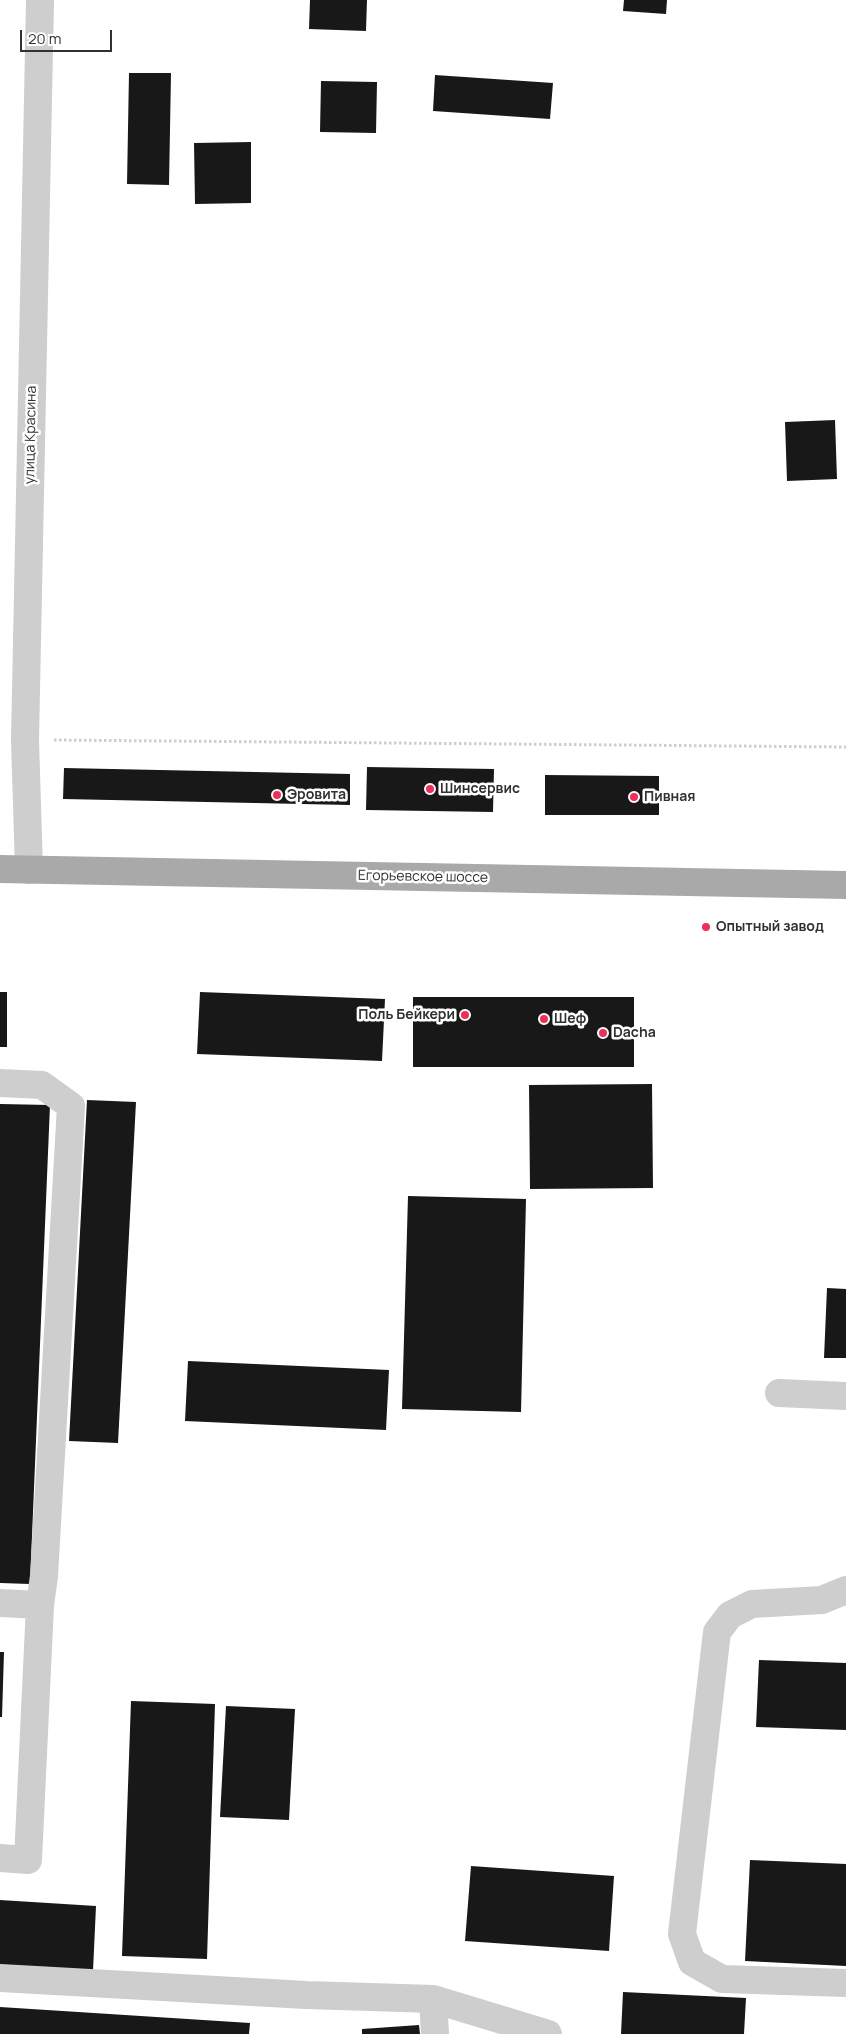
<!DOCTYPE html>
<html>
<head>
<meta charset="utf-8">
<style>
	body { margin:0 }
	#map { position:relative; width:846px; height:2034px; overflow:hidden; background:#fff; font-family:Manrope,sans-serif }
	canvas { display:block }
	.scale { position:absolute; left:20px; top:30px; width:92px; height:22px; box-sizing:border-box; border:2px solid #313131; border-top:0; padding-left:6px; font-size:15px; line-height:18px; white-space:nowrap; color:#313131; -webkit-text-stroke:4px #fff; paint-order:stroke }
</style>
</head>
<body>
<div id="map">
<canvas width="846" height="2034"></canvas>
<div class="scale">20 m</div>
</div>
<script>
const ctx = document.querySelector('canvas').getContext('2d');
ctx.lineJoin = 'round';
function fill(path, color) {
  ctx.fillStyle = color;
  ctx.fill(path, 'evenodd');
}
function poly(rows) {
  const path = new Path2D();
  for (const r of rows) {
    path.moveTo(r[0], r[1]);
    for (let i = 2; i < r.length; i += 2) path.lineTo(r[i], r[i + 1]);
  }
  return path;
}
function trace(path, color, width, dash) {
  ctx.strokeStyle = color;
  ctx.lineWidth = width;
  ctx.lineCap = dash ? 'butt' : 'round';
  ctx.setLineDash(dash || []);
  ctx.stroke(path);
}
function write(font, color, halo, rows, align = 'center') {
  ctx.font = font + ' Manrope,sans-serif';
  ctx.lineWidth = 5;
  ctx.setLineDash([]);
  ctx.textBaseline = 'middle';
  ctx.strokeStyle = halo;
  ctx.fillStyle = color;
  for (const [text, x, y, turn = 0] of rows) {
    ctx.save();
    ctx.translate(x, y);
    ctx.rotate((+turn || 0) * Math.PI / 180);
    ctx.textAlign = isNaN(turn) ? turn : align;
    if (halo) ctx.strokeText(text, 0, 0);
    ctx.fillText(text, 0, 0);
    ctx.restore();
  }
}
fill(poly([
	[310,0,367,0,366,31,309,29],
	[624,0,667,0,666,14,623,11],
	[129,73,171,73,169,185,127,184],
	[435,75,553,83,550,119,433,111],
	[321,81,377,82,376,133,320,132],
	[251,142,251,203,195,204,194,143],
	[835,420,837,479,787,481,785,422],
	[367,767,494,769,493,812,366,810],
	[64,768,350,774,350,805,63,799],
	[545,775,659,776,659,815,545,815],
	[0,992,7,992,7,1047,0,1047],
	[200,992,385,999,382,1061,197,1054],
	[413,997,634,997,634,1067,413,1067],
	[652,1084,653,1188,530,1189,529,1085],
	[87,1100,136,1102,118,1443,69,1441],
	[0,1104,50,1105,30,1584,0,1583],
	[408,1196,526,1199,521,1412,402,1409],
	[827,1288,846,1289,846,1358,824,1358],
	[188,1361,389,1370,386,1430,185,1421],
	[0,1652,4,1652,2,1717,0,1717],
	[759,1660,846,1663,846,1730,756,1727],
	[131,1701,215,1704,207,1959,122,1956],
	[226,1706,295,1709,289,1820,220,1817],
	[750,1860,846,1864,846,1966,745,1961],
	[471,1866,614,1876,609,1951,465,1941],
	[0,1900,96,1906,93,1971,0,1965],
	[623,1992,746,1998,744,2034,621,2034],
	[0,2007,250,2023,249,2034,0,2034],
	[419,2025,420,2034,362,2034,362,2029]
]), '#181818');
trace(poly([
	[54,740,846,747]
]), '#cecece', 3, [2.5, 2.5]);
trace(poly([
	[29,870,25,740,40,0],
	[0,1083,42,1085,71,1106,44,1576,40,1605,0,1603],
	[779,1393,846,1396],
	[846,1590,822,1600,752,1604,730,1615,717,1632,682,1934,692,1962,722,1979,846,1983],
	[0,1858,28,1860,40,1605],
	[0,1978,306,1995,433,1999,548,2034],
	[433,1999,435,2034]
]), '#cecece', 28);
trace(poly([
	[0,869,846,885]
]), '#a9a9a9', 28);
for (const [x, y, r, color] of [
	[430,789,5,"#ed2f59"],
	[277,795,5,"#ed2f59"],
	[634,797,5,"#ed2f59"],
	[706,927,5,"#ed2f59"],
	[465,1015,5,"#ed2f59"],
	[544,1019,5,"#ed2f59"],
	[603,1033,5,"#ed2f59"]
]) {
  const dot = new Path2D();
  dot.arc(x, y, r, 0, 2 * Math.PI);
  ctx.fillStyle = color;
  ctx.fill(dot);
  trace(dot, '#fff', 2);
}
write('14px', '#313131', '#fff', [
	["улица Красина",31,435,-89],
	["Егорьевское шоссе",423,877,1]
]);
write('bold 14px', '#313131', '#fff', [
	["Шинсервис",440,789],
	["Эровита",287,795],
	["Пивная",644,797],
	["Опытный завод",716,927],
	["Поль Бейкери",455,1015,"right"],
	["Шеф",554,1019],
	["Dacha",613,1033]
], 'left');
</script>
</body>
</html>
